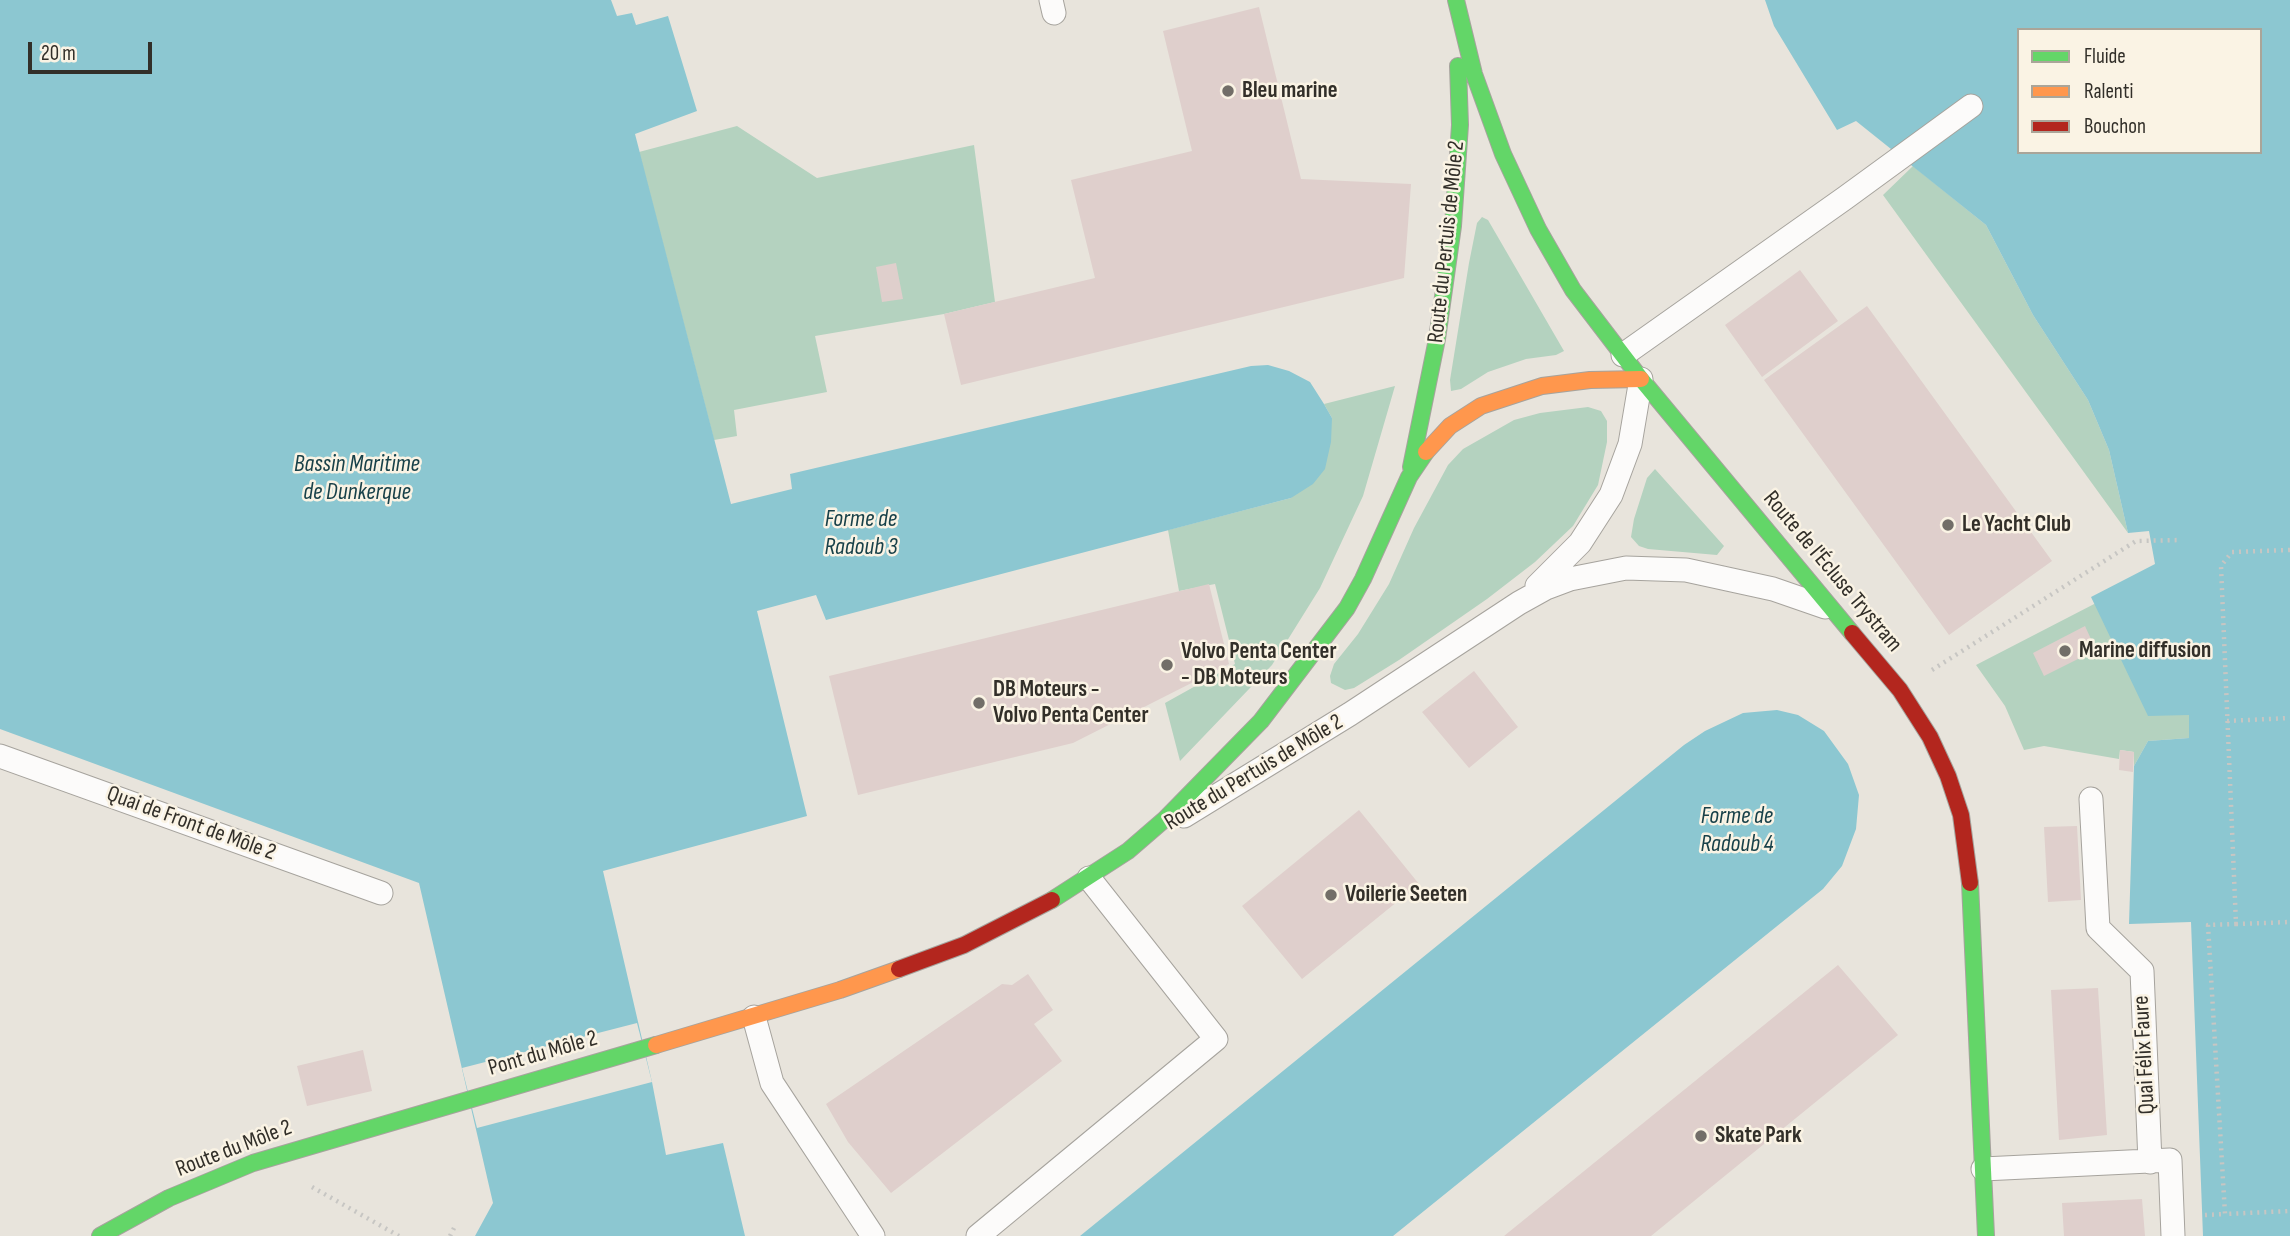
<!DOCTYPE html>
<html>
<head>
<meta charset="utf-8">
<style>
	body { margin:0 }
	#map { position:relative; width:2290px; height:1236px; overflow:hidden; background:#e8e4dc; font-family:"Sofia Sans Condensed",sans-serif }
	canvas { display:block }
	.legend { position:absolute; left:2017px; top:28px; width:245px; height:126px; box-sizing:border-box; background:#faf3e4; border:2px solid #aaa599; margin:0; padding:9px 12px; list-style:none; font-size:21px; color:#322f29 }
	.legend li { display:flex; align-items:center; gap:14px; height:35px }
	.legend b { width:35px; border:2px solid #aaa599 }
	.scale { position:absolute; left:28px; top:42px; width:124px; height:32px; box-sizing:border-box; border:4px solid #322f29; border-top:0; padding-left:9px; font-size:21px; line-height:24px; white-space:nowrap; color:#322f29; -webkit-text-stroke:5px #faf3e4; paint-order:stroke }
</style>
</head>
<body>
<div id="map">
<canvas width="2290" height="1236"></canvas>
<ul class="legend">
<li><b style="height:9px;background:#63d668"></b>Fluide</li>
<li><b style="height:9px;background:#ff974d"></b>Ralenti</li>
<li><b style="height:9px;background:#b3261e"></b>Bouchon</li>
</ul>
<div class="scale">20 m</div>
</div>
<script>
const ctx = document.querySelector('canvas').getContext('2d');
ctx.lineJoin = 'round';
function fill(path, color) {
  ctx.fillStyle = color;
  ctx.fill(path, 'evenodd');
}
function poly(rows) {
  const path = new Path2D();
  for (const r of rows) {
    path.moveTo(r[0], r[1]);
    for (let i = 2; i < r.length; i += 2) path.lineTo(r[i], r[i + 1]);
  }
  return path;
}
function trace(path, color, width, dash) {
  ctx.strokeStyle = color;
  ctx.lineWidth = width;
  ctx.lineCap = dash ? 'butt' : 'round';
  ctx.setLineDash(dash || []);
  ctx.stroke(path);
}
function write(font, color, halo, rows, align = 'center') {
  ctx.font = font + ' "Sofia Sans Condensed",sans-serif';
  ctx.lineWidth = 5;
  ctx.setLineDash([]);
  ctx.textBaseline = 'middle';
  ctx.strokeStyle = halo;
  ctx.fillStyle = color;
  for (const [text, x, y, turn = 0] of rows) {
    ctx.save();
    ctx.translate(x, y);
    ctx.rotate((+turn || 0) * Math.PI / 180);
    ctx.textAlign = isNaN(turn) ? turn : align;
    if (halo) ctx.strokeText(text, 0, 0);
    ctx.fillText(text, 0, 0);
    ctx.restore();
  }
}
fill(poly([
	[737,126,817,178,974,145,995,302,944,314,815,336,827,392,734,410,737,436,714,440,639,152],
	[1913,166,1986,225,2033,315,2088,400,2109,450,2128,533,1883,195],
	[1482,217,1488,220,1564,351,1556,355,1526,359,1488,372,1461,389,1451,391,1450,380,1469,263,1477,223],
	[1395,386,1363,496,1320,588,1272,665,1180,761,1165,703,1235,664,1215,584,1179,591,1168,530,1291,498,1332,418,1324,404],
	[1588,407,1601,411,1607,421,1607,442,1598,485,1573,526,1535,562,1487,599,1399,660,1354,688,1345,690,1331,683,1330,676,1334,664,1358,634,1389,584,1414,528,1448,465,1463,449,1514,420,1540,413],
	[1655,469,1724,546,1717,555,1648,549,1639,546,1631,537,1634,519,1647,478],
	[2098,602,2189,714,2189,738,2148,741,2134,766,2134,752,2120,750,2119,759,2044,746,2024,750,2005,706,1976,665]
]), '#b4d2bf');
fill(poly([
	[0,0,611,0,617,16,632,13,636,25,668,16,697,111,635,134,731,504,792,489,790,474,1251,366,1268,365,1289,371,1310,382,1324,404,1332,418,1331,442,1325,469,1313,484,1291,498,826,620,816,595,757,611,807,816,603,871,652,1082,666,1155,723,1143,745,1236,475,1236,493,1203,419,883,0,729],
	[1765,0,2290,0,2290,1236,2203,1236,2191,922,2129,924,2134,766,2148,741,2189,738,2189,715,2148,716,2091,597,2155,564,2149,531,2128,533,2109,450,2088,400,2033,315,1986,225,1856,121,1837,130,1774,26],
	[2019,30,2260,30,2260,152,2019,152],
	[1777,710,1798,715,1824,731,1848,764,1859,795,1856,829,1842,866,1823,889,1393,1236,1080,1236,1684,745,1705,731,1743,713]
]), '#8cc7d1');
fill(poly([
	[637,1023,652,1082,477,1128,462,1068]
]), '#e8e4dc');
fill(poly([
	[1259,7,1301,179,1411,184,1404,278,961,385,944,314,1095,278,1071,180,1192,151,1163,31],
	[896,263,903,299,882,302,876,267],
	[1800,270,1838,321,1762,377,1725,325],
	[1867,306,2052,561,1949,635,1764,380],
	[1209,584,1229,664,1073,743,858,795,829,676],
	[2085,626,2096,650,2044,676,2033,653],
	[1474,671,1518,727,1469,768,1422,712],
	[2120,750,2134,752,2133,772,2119,770],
	[1359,810,1419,884,1302,979,1242,906],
	[2077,826,2081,900,2048,902,2044,827],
	[1838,965,1898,1035,1651,1236,1504,1236],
	[1028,974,1053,1010,1034,1024,1062,1061,891,1193,848,1142,826,1104,1002,984,1012,985],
	[2098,988,2107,1135,2059,1140,2051,990],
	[363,1050,372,1091,307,1106,297,1066],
	[2142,1199,2145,1236,2064,1236,2062,1203]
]), '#dfcfcc');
const lane = poly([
	[1051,0,1054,13],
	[1623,355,1845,198,1971,106],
	[1537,586,1580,543,1611,495,1630,444,1641,379],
	[0,756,381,893],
	[2091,799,2098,928,2142,971,2150,1162],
	[1184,816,1350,714,1519,603,1546,588,1570,579,1626,568,1686,570,1773,589,1825,607],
	[754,1017,772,1083,873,1236],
	[1983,1169,2170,1160,2173,1236],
	[978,1236,1216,1039,1089,878]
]);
const fast = poly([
	[1456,0,1474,74,1503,154,1538,229,1573,290,1641,379,1852,633],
	[1411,467,1437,339,1453,226,1460,125,1458,66],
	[1970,883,1986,1236],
	[1052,900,1128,851,1165,819,1261,721,1347,608,1363,579,1409,477,1426,452],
	[100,1236,169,1198,253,1163,656,1045]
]);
const slow = poly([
	[1426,452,1450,426,1481,406,1542,386,1590,380,1641,379],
	[656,1045,840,990,899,969]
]);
const jam = poly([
	[1852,633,1900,690,1930,737,1948,776,1961,815,1970,883],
	[899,969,964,945,1052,900]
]);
trace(lane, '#a6a39d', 25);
trace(fast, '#a6a39d', 18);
trace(slow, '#a6a39d', 18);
trace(jam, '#a6a39d', 18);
trace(poly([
	[2290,550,2232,552,2221,566,2236,924,2208,925,2225,1214,2290,1211],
	[1932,670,2136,541,2181,540],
	[2227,721,2290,718],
	[2236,924,2290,922],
	[312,1187,399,1236],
	[2205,1215,2225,1214],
	[450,1236,454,1228]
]), '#c7c6c3', 4.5, [2, 5]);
trace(lane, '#fcfbfa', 23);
trace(fast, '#63d668', 16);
trace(slow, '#ff974d', 16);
trace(jam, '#b3261e', 16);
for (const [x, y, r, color] of [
	[1228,91,7,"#726e68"],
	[1948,525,7,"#726e68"],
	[2065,651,7,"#726e68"],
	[1167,665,7,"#726e68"],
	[979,703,7,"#726e68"],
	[1331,895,7,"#726e68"],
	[1701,1136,7,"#726e68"]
]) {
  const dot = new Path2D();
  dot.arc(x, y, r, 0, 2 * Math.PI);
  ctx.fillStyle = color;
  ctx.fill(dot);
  trace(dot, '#faf3e4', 2.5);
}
write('bold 23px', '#322f29', '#faf3e4', [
	["Bleu marine",1242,91],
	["Le Yacht Club",1962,525],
	["Marine diffusion",2079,651],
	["Volvo Penta Center",1181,652],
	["- DB Moteurs",1181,678],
	["DB Moteurs -",993,690],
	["Volvo Penta Center",993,716],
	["Voilerie Seeten",1345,895],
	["Skate Park",1715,1136]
], 'left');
write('23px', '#322f29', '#faf3e4', [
	["Route du Pertuis de Môle 2",1447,242,-84],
	["Route de l'Écluse Trystram",1832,572,50],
	["Route du Pertuis de Môle 2",1254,773,-31],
	["Quai de Front de Môle 2",191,824,20],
	["Pont du Môle 2",543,1054,-16],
	["Quai Félix Faure",2145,1055,-93],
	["Route du Môle 2",234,1149,-21]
]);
write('italic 24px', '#184149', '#faf3e4', [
	["Bassin Maritime",357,465],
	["de Dunkerque",357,493],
	["Forme de",861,520],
	["Radoub 3",861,548],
	["Forme de",1737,817],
	["Radoub 4",1737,845]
]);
</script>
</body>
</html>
